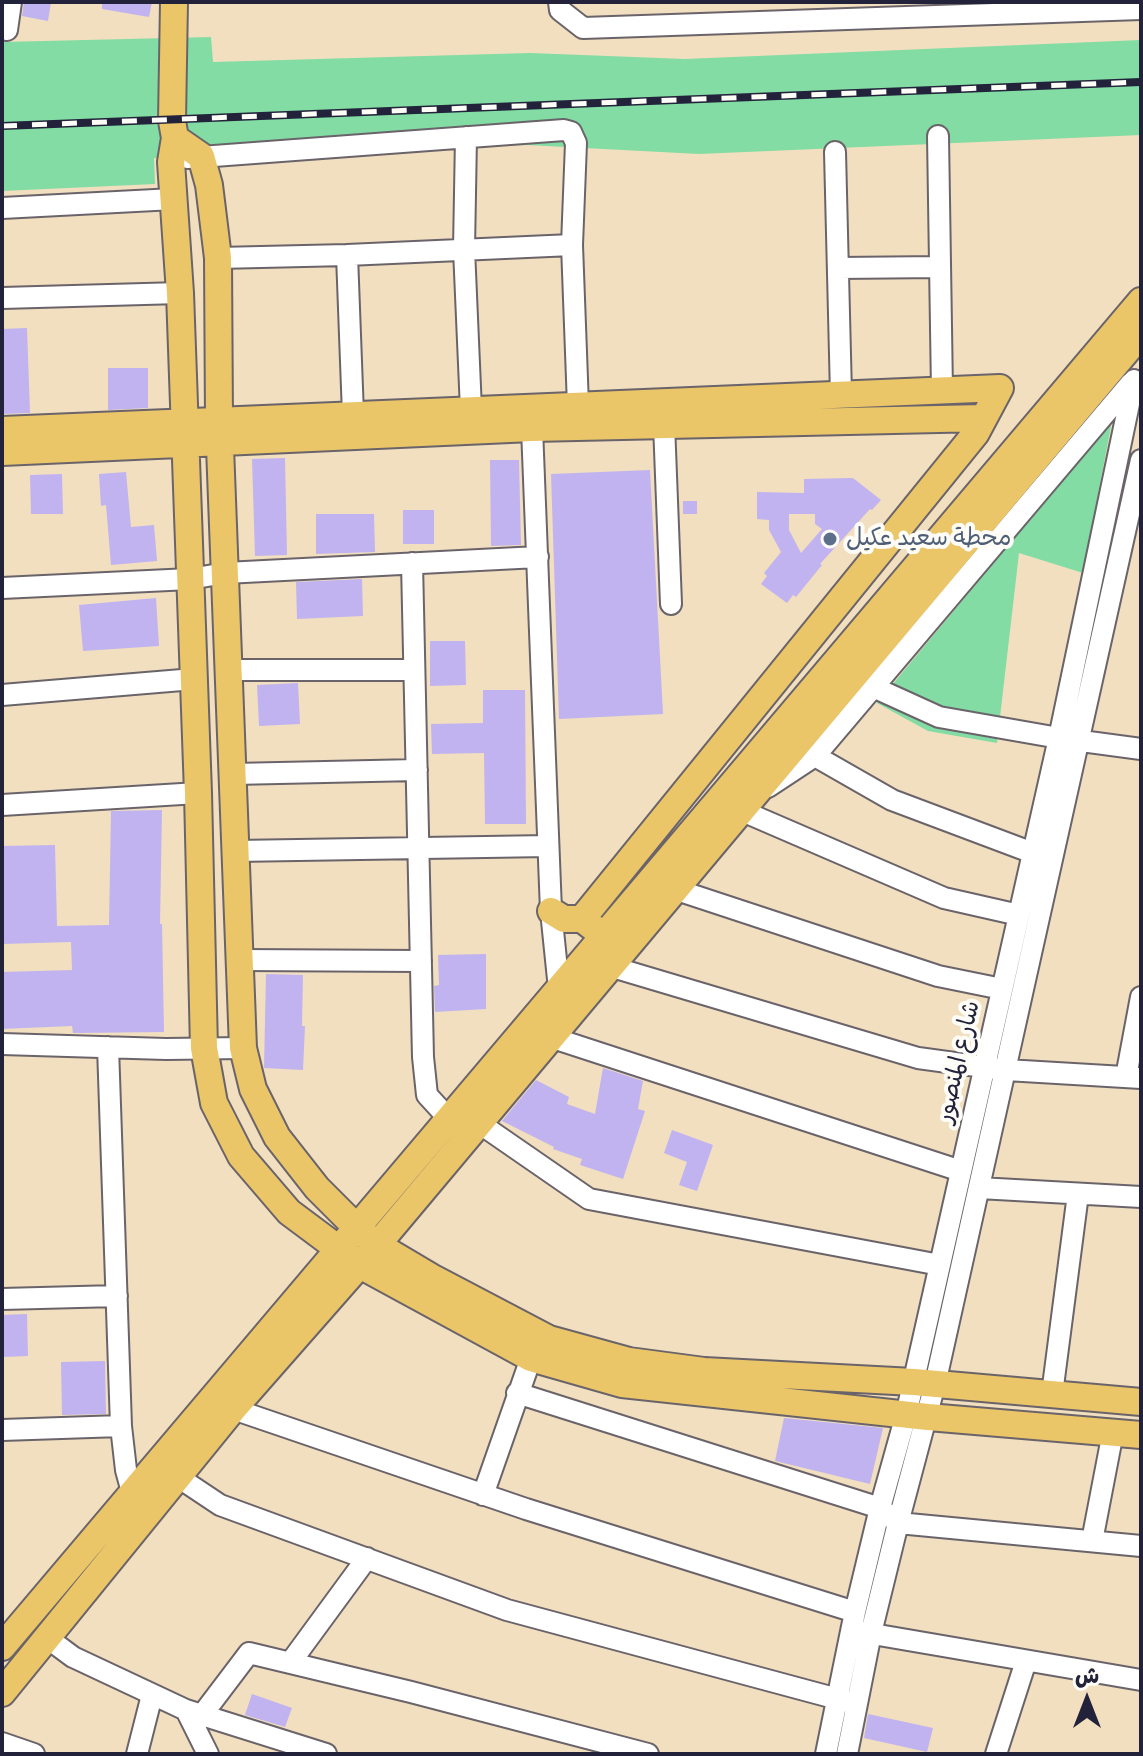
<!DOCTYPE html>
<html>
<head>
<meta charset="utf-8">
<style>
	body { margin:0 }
	#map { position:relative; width:1143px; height:1756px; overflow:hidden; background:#f1dfc0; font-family:Pangolin,"Playpen Sans Arabic",sans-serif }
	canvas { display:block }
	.frame { position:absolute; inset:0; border:4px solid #22223b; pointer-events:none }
	.north { position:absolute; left:1047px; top:1660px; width:80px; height:80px; -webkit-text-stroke:6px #fdfcf7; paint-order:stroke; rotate:0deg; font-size:22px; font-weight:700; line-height:32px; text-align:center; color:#22223b }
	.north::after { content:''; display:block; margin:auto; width:28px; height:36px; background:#22223b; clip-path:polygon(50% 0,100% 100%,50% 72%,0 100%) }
</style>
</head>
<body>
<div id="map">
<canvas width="1143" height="1756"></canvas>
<div class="frame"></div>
<div class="north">ش</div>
</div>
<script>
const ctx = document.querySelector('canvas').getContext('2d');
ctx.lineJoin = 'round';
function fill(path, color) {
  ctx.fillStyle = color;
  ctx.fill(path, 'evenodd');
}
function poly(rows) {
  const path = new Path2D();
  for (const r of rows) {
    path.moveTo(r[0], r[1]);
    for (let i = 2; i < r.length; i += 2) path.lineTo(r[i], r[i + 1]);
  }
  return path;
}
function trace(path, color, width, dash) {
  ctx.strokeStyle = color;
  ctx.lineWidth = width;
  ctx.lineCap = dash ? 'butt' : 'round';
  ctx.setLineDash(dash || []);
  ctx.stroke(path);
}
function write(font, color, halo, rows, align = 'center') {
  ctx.font = font + ' Pangolin,"Playpen Sans Arabic",sans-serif';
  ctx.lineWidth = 8;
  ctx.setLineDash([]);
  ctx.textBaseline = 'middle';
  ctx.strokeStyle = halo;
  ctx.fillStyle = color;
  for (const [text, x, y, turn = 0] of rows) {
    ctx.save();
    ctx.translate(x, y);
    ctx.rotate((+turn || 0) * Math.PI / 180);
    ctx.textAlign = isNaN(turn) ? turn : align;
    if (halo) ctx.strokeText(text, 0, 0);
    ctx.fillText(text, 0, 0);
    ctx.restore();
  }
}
fill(poly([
	[211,37,213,62,530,53,685,59,1141,40,1141,135,699,154,527,145,154,158,155,184,2,191,2,42],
	[1112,421,1083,573,1019,553,997,743,928,731,877,703]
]), '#82dca3');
fill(poly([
	[24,2,51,2,48,21,22,16],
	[102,2,152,2,149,17,102,9],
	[27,328,30,413,2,414,2,329],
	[108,368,148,368,148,408,108,410],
	[285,458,287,555,255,556,252,459],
	[490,460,519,460,521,545,491,546],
	[650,470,663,714,559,719,551,474],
	[126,472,131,527,154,525,157,561,111,565,106,505,101,506,99,474],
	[62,474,63,514,31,514,30,475],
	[853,478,881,500,872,510,870,509,820,564,822,565,796,597,793,595,787,603,761,584,767,576,764,573,781,552,769,530,769,520,757,519,757,492,804,493,804,479],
	[789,514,815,514,815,524,822,529,801,553,789,530],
	[683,501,697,501,697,514,683,514],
	[403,510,434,510,434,544,403,544],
	[316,514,374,514,375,552,316,554],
	[362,579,363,616,297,619,296,582],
	[156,598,159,646,83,651,79,605],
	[430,641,465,641,466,685,430,686],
	[298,683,300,724,259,726,257,685],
	[483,690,525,690,526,824,485,824,484,753,432,754,431,724,483,723],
	[162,810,160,924,162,924,164,1032,73,1033,72,1026,2,1029,2,972,72,970,71,942,2,944,2,846,55,845,57,926,109,925,111,811],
	[486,954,486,1009,435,1012,434,986,439,985,438,955],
	[266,974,303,975,302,1026,305,1026,303,1070,264,1068],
	[603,1068,643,1081,638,1109,645,1111,623,1179,580,1165,582,1159,553,1149,554,1147,502,1121,536,1080,569,1097,567,1104,595,1114],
	[672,1130,713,1145,697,1191,679,1185,687,1162,664,1153],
	[27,1314,28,1356,2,1357,2,1315],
	[105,1361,106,1414,62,1415,61,1362],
	[784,1418,883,1428,870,1484,775,1461],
	[252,1694,292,1708,285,1727,245,1715],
	[868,1714,933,1728,927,1752,864,1738]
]), '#c0b3f0');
const minor = poly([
	[559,2,560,10,583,28,1141,9],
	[7,30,11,2],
	[938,136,942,391],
	[466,137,464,249,471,410],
	[835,152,841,395],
	[187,158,564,130,571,132,576,143,572,245,578,406],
	[2,208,174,199],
	[218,258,347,255],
	[838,268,940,267],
	[2,298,180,293],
	[353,415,347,255,572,245],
	[664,424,671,604],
	[532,428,551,911,559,989],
	[412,563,423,1057,427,1095,449,1119],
	[2,588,190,579,225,573,538,557],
	[228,670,414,670],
	[873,687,939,717,1059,738,1141,749],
	[2,695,194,679],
	[815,756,892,800,1033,853],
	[233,774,417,770],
	[768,787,815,756,1131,383],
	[2,805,198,793],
	[740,810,944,898,1019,915],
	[235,851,548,846],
	[674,889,938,976,1002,989],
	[240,960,421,961],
	[609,966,918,1058,1006,1070,1141,1078],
	[550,1037,961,1171],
	[2,1044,166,1049,243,1048],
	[108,1047,121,1426,126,1470,132,1492],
	[1126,1077,1141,997],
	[479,1123,589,1199,940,1265],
	[979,1188,1141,1197],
	[2,1299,117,1296],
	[517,1393,880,1508,898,1523,1141,1546],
	[1052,1394,1078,1194],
	[233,1409,526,1509,855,1612],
	[2,1430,121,1426],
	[178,1477,220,1505,507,1610,849,1702],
	[483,1495,531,1358],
	[1092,1541,1113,1432],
	[861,1632,1141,1680],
	[46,1637,73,1657,186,1710,326,1754],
	[290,1663,367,1558],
	[186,1710,208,1754],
	[202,1715,249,1653,411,1692,648,1754],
	[2,1743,34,1754],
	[137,1754,152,1695],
	[826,1754,855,1612,880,1508,906,1415,1059,738,1134,380],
	[847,1754,871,1633,898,1523,935,1384,1141,460],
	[996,1754,1026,1661]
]);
const major = poly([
	[174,2,172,121,175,138,171,162,180,293,198,793,204,1048,214,1103,241,1156,289,1212,360,1265,531,1358,622,1384,928,1417,1141,1435],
	[175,138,201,156,209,185,218,258,219,421,243,1048,253,1089,277,1137,317,1188,357,1228,377,1245,431,1277,549,1339,629,1361,704,1371,914,1382,1141,1402],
	[2,430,1000,388,976,433,582,919],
	[2,452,532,428,984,418],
	[551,911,564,919,582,919,595,929],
	[2,1647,1141,301],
	[2,1693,233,1409,377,1245,1141,334]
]);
trace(minor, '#6a646a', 24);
trace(major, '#6a646a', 30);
trace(minor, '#fff', 20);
trace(major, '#ebc669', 26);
const rail = poly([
	[2,126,1141,82]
]);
trace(rail, '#22223b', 8);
trace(rail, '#fdfcf7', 5, [15]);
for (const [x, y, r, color] of [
	[830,539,8,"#5c6f8a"]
]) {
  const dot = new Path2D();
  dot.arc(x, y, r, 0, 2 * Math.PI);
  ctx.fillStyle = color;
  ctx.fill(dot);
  trace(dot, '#fdfcf7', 3);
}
write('24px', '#4e5e75', '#fdfcf7', [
	["محطة سعيد عكيل",846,539]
], 'left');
write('24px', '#22223b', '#fdfcf7', [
	["شارع المنصور",959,1062,-77]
]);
</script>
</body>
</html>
